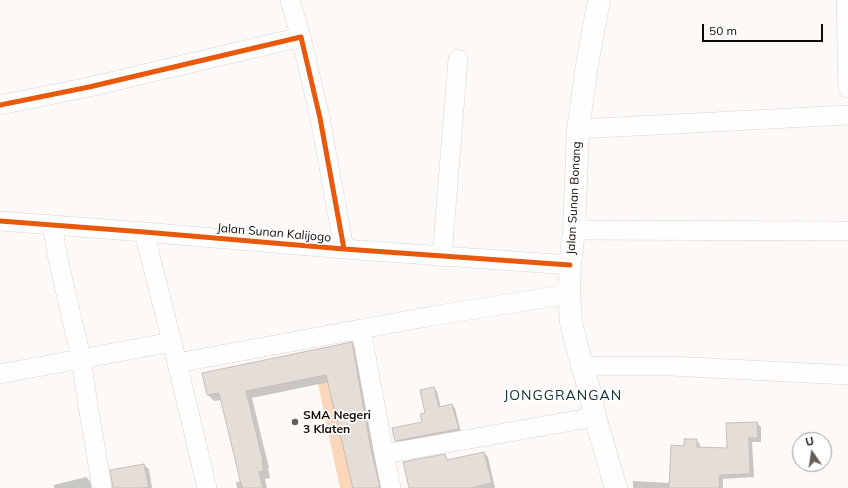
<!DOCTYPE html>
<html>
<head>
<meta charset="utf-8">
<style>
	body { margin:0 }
	#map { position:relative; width:848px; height:488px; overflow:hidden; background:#fcf9f6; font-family:Mulish,sans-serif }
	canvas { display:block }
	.north { position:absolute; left:792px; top:432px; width:40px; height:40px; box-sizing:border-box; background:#fff; border:1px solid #a19d9a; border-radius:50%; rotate:347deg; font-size:11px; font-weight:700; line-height:16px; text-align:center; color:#140a03 }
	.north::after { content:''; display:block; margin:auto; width:14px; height:18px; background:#655e58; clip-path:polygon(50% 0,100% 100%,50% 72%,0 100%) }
	.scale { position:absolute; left:702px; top:24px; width:121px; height:18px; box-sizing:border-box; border:2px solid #140a03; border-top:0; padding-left:5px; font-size:12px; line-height:14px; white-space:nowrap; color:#140a03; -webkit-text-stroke:3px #fff; paint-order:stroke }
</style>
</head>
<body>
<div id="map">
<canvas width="848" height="488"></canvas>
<div class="north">U</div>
<div class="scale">50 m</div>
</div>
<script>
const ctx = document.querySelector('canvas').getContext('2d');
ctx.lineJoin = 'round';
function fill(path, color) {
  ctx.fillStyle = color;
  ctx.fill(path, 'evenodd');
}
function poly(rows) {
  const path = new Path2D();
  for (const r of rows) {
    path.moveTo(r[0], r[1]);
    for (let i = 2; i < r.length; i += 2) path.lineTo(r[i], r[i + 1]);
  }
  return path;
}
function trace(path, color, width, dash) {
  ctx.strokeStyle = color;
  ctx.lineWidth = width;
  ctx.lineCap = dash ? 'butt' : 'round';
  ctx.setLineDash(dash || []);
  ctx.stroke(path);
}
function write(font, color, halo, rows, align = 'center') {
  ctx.font = font + ' Mulish,sans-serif';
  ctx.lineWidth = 3.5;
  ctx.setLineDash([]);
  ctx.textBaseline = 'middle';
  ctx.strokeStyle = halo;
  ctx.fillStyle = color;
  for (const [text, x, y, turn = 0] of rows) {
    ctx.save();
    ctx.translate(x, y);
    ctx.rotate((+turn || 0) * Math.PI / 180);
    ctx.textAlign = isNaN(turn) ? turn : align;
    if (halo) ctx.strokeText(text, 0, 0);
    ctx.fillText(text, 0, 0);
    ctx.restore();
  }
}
fill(poly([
	[331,381,354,488,340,488,318,384]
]), '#fbd6ba');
fill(poly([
	[352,343,358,350,385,488,354,488,329,382,252,398,269,468,268,468,270,478,265,479,267,488,237,488,236,482,241,481,222,400,214,401,208,395],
	[433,388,437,391,441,408,452,405,455,408,461,432,399,444,396,440,423,423],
	[757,423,761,427,761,442,752,442,754,477,723,479,723,488,633,488,633,481,670,483,685,447,696,440,700,444,700,448,728,449],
	[484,453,488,457,495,488,410,488,445,455,449,461],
	[144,465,149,469,152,488,115,488],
	[86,477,90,481,92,488,54,488,54,485]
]), '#0003');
const building = poly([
	[352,342,370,444,380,488,353,488,326,375,246,391,263,461,262,462,264,471,259,472,263,488,242,488,219,393,207,395,202,373,352,342],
	[434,387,439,407,452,404,459,429,395,441,392,428,422,422,420,414,425,413,420,390,434,387],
	[757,422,758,438,749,438,750,474,720,475,719,488,669,488,671,445,684,446,684,439,697,439,697,447,727,448,726,423,757,422],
	[484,452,492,483,472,488,409,488,403,462,445,454,447,460,484,452],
	[144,464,149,487,142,488,113,488,110,470,144,464]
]);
fill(building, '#e5ddd8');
trace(building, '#c6beb8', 1);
const street = poly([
	[290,0,301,37],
	[846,0,848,88],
	[0,105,89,87,301,37,320,118,344,249],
	[578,129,848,115],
	[0,221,144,232,344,249,570,265],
	[52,225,58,259,81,358,88,406,102,488],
	[574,230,848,231],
	[144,232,172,342,207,488],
	[442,257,458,59],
	[361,329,384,454],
	[177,363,432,316,569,294],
	[582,366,671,366,848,375],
	[0,374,172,342],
	[391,488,384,454,595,417]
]);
const secondary = poly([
	[599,0,587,65,578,129,574,230,570,265,569,294,571,323,582,366,590,392,595,417,616,488]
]);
trace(street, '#dad3cd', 20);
trace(secondary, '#dad3cd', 23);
trace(street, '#fffefe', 19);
trace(secondary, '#fffefe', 22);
trace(poly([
	[0,105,89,87,301,37,320,118,344,249],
	[0,221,144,232,344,249,570,265]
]), '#e8590c', 5);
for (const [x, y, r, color] of [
	[295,422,4,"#655e58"]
]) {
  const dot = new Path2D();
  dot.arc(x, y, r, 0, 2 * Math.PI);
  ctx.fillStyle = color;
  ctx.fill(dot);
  trace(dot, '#fff', 1.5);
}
write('12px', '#140a03', '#fff', [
	["Jalan Sunan Bonang",574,198,-87],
	["Jalan Sunan Kalijogo",274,233,5]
]);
write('bold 12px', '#140a03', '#fff', [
	["SMA Negeri",303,415],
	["3 Klaten",303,429]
], 'left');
ctx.letterSpacing = '1px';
write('14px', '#113432', '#fff', [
	["JONGGRANGAN",563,396]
]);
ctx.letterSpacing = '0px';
</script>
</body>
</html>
